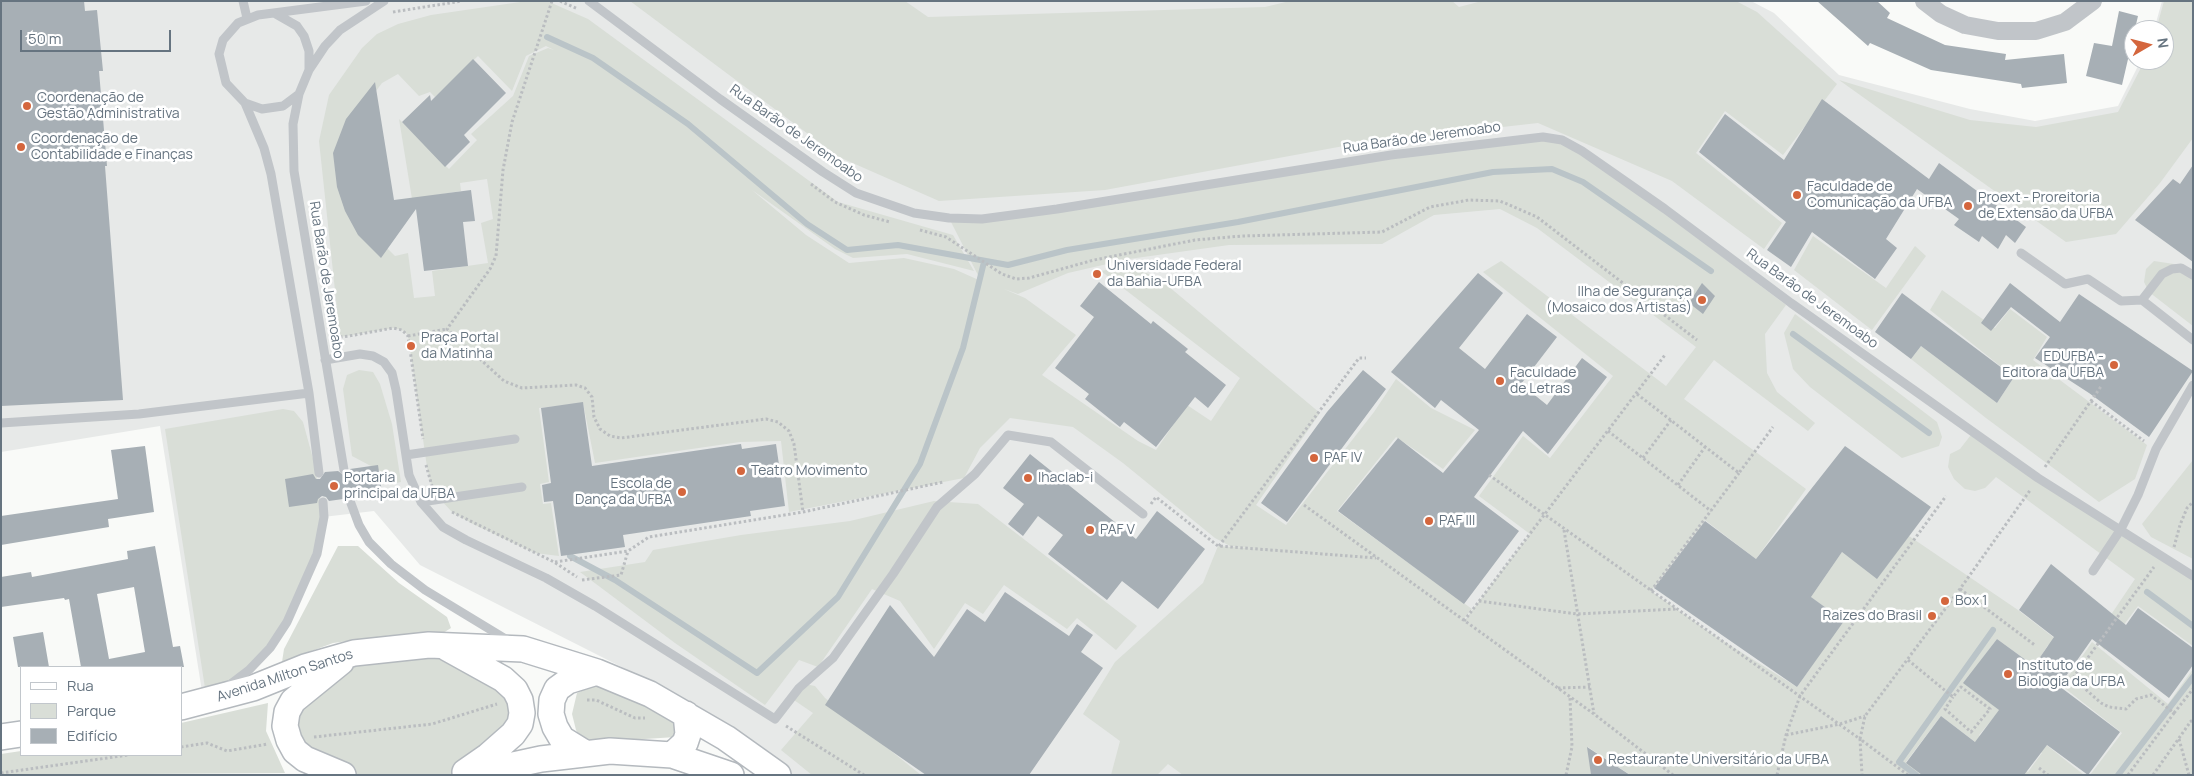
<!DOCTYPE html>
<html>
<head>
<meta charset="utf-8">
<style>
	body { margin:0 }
	#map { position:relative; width:2194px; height:776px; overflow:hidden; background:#f9faf8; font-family:Manrope,sans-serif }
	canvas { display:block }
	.frame { position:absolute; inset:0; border:2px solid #667480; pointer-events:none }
	.legend { position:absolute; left:20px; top:666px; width:162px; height:90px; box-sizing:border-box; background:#fff; border:1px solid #c2c7cc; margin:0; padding:6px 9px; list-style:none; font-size:15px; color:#667480 }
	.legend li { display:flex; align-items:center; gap:10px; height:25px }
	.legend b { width:25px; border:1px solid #c2c7cc }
	.north { position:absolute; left:2124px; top:20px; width:50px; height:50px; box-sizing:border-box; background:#fff; border:1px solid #c2c7cc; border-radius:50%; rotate:82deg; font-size:14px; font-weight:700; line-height:20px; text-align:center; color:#667480 }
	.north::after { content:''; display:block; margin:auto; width:18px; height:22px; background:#d4663d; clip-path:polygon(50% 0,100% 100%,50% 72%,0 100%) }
	.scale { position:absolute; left:20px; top:30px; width:151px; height:22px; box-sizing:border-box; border:2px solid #667480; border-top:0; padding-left:6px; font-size:15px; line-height:18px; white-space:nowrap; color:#667480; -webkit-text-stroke:4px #fff; paint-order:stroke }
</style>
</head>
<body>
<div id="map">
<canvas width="2194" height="776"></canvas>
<div class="frame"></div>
<ul class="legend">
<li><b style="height:6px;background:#fff"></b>Rua</li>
<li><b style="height:14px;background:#d9ded7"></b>Parque</li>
<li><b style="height:14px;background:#a7afb5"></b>Edifício</li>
</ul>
<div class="north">N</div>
<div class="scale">50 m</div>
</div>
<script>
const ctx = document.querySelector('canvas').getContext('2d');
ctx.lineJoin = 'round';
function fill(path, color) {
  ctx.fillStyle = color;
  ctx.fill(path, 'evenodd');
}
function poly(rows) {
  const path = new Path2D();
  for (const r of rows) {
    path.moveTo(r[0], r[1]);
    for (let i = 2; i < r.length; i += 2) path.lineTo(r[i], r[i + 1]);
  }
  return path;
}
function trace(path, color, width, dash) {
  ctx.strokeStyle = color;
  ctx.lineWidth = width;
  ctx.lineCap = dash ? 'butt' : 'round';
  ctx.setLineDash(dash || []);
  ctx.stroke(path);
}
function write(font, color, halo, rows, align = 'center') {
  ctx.font = font + ' Manrope,sans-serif';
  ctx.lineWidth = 5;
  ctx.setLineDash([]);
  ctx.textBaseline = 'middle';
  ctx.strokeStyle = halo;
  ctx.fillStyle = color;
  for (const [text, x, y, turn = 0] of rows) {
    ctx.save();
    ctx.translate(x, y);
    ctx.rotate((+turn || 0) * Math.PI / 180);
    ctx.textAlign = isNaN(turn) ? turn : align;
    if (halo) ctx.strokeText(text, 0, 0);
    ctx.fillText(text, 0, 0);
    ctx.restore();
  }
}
fill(poly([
	[1,1,1751,1,1774,13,1839,75,1970,109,2035,121,2118,106,2141,60,2164,60,2164,30,2154,30,2162,1,2193,1,2193,775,790,775,671,692,420,565,374,511,323,517,203,698,160,426,1,452]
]), '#e7e9e8');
fill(poly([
	[527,1,547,1,588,19,838,202,953,235,974,271,907,254,853,258,835,249,752,190,806,235,849,263,904,258,954,269,981,281,949,218,982,219,1543,137,1582,151,1786,305,1765,334,1767,373,1777,392,1815,423,1808,431,1714,360,1684,399,1806,489,1756,559,1705,520,1651,591,1712,634,1797,687,1843,621,1811,597,1842,552,1877,578,1909,536,2018,610,2071,651,2066,658,2048,645,2041,656,2052,679,1997,639,1964,683,2016,723,2011,730,1994,717,1979,735,1995,757,1941,716,1906,762,1922,775,1629,774,1588,747,1591,775,1183,775,1168,764,1157,775,1111,775,1120,741,1083,714,1115,662,1203,583,1218,546,1262,549,1230,546,1215,538,1123,463,1073,427,1010,418,980,448,964,478,789,512,781,441,740,442,595,463,583,403,539,408,549,482,540,484,543,504,551,503,559,556,535,553,473,524,452,512,440,499,431,485,427,467,408,335,402,330,393,328,340,337,319,141,329,95,362,48,377,34,398,24,431,15],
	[546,46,554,50,548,48,529,56,513,96,471,134,477,140,449,169,399,119,412,199,461,191,460,183,487,179,493,219,481,223,488,263,432,271,435,296,414,298,408,253,395,256,372,233,358,115,382,83,398,74,419,96,430,92,435,97,478,56,512,91,526,56],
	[1500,209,1537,228,1696,347,1666,386,1501,261,1483,272,1613,376,1550,458,1523,436,1479,496,1530,534,1464,621,1445,607,1463,620,1472,609,1337,511,1396,437,1443,469,1475,430,1431,408,1396,379,1374,412,1286,525,1256,505,1320,413,1162,281,1131,265,1101,271,1240,378,1211,421,1187,405,1156,450,1138,441,1042,375,1076,335,1025,298,1004,289,1018,294,1068,273,1129,259,1229,245,1382,244,1434,215],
	[630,1,905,1,928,17,1265,7,1290,1,1452,1,1459,7,1482,1,1736,1,1757,12,1837,84,1783,155,1725,111,1696,153,1782,223,1764,249,1672,181,1538,123,1360,143,1105,190,939,201,839,157],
	[2164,1,2193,1,2193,138,2160,183,2116,234,2066,242,1839,80,1970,120,2036,127,2118,112,2145,60,2164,60,2164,30,2156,30],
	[1813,236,1886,288,1915,246,1926,256,1872,330,1794,270],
	[2154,261,2174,264,2193,277,2193,326,2149,292,2144,282,2146,269],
	[1942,290,1995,328,2010,309,2047,337,2033,360,2147,445,2135,479,2099,502,1986,418,1911,359,1921,346,1997,403,2014,377,1930,310],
	[1795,314,1937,422,1942,437,1939,446,1902,458,1810,387,1793,369,1784,333],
	[359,370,373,372,380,384,392,424,401,482,396,483,391,481,386,474,352,456,343,389,347,375],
	[283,409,294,411,303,422,315,466,323,517,313,553,298,593,267,652,211,697,205,688,165,429],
	[1974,431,2193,578,2193,646,2138,606,2105,650,2094,640,2135,579,1996,477,1985,488,1975,491,1965,489,1954,479,1948,467,1950,454,1960,449],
	[2193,460,2193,559,2151,537,2142,524],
	[934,501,978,504,1137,626,1116,650,1077,618,1067,629,1004,585,983,614,965,603,934,649,900,601,872,589,818,667,799,660,765,705,675,643,580,572,645,562,653,550,741,535,850,521],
	[338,546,358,546,399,583,447,617,451,628,443,633,393,635,333,643,282,662,284,649],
	[2092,642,2168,704,2193,669,2193,775,2090,775,2122,733,2062,686],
	[429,645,491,671,522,713,461,775,342,775,305,759,287,712,354,653],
	[598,683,671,711,677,730,676,737,583,743,576,730,572,714,577,693],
	[800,683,815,686,825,698,921,775,812,775,781,750,813,713,788,696],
	[268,703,266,731,285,773,1,775,1,754,21,751,21,755,181,755,181,723],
	[2034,735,2084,775,2016,775,2017,764,2028,772,2042,753,2028,743]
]), '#d9ded7');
trace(poly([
	[547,37,593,58,688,124,807,224,847,250,898,245,1008,265,1067,250,1238,222,1493,172,1552,169,1583,182,1711,271],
	[1793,334,1929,433],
	[570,556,615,580,757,673,838,597,920,464,963,348,984,262],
	[2147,592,2193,626],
	[1916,775,1899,762,1993,630],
	[2118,775,2193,677]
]), '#bac4c8', 6);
fill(poly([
	[1,1,84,1,85,11,97,10,103,71,99,71,107,166,105,166,123,400,1,406],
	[1817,1,1877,1,1890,13,1887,18,1945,45,2006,54,2005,60,2064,54,2067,83,2022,88,2021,84,1931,70,1870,43,1868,46],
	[2119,11,2138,16,2122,85,2086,76,2094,43,2112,46],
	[473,59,506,93,464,135,470,142,445,167,402,122,430,95,431,101],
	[375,82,394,200,471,190,475,221,463,222,468,266,424,271,416,209,381,258,358,235,345,211,337,187,333,153,346,119],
	[1822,99,1929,179,1939,163,2026,227,2015,243,2006,235,1998,249,1982,236,1979,242,1954,225,1959,219,1917,189,1886,239,1897,248,1875,279,1812,232,1791,267,1767,250,1786,222,1699,152,1725,114,1784,160],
	[2193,165,2193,262,2135,220,2173,179,2180,184],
	[1478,273,1503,293,1459,348,1485,369,1527,314,1557,337,1521,384,1547,405,1582,358,1607,377,1548,454,1523,431,1474,497,1519,531,1464,604,1338,511,1398,438,1443,473,1479,430,1441,400,1435,408,1391,372],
	[1099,282,1151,324,1153,321,1188,349,1185,352,1226,385,1208,408,1195,397,1156,447,1124,422,1120,427,1085,399,1089,394,1055,368,1094,317,1080,306],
	[1702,283,1715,296,1703,314,1689,303],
	[2010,283,2060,322,2079,294,2193,371,2149,437,2089,393,2035,358,2050,337,2011,307,1991,331,1981,323],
	[1902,293,2014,377,1997,403,1921,346,1911,359,1875,332],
	[1363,370,1386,389,1287,522,1261,503,1327,412],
	[583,402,592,466,741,444,742,449,776,444,785,506,750,511,751,516,623,535,625,547,561,556,553,501,544,502,542,485,551,483,541,408],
	[145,446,154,512,108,519,109,527,1,545,1,516,118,499,111,450],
	[1845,446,1931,507,1877,579,1842,552,1811,597,1844,621,1797,687,1654,588,1705,521,1756,559],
	[1030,454,1136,539,1157,511,1205,549,1158,609,1122,581,1107,600,1048,554,1063,535,1038,516,1023,536,1008,524,1024,504,1003,488],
	[378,465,382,493,355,497,353,493,347,492,343,499,329,501,326,497,322,496,318,499,317,503,289,507,285,479,313,474,316,479,320,479,325,472,338,471,345,476,348,474,350,469],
	[155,546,173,647,180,646,184,667,81,667,69,599,65,600,64,598,1,607,1,577,31,572,32,577,128,559,127,551],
	[134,587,145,652,109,659,97,594],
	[2051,564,2126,625,2138,608,2193,648,2193,665,2169,698,2092,639,2059,686,2120,732,2088,775,2047,745,2024,775,1922,775,1906,763,1941,716,1975,742,1999,710,1963,683,1997,639,2034,666,2054,637,2019,610],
	[1005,592,1069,636,1077,624,1093,635,1081,652,1103,668,1029,775,926,775,825,705,890,605,934,657,967,609,985,622],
	[43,632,49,667,18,667,13,637],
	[1587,747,1630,775,1591,775]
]), '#a7afb5');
const secondary = poly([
	[447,648,503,679,515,690,520,700,522,713,520,724,513,734,488,756,465,772],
	[341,662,293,701,287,712,285,726,289,740,295,751,305,759,343,775],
	[181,707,253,688,305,667,354,653,429,645,523,649,597,672,650,694,726,738,778,775],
	[1,737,21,734],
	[583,752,562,739,555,727,551,714,552,700,557,689,568,681,597,672],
	[672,755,685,743,688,734,686,714],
	[467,775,541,759,610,751,672,755,731,775]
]);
trace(secondary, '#b4b9be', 28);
trace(poly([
	[552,1,512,122,503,170,496,256,490,269,447,329,504,381,522,388,576,385,585,388,592,397,594,417,600,429,610,436,621,438,766,419,778,422,789,431,794,444,803,512],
	[560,1,578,9],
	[393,12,462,1],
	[811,184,835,202,864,215,890,222],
	[920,230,946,237,1002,274,1016,279,1029,278,1094,260,1195,240,1242,236,1382,232,1430,207,1469,200,1500,201,1537,217,1697,340],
	[336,334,340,337,349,336,393,328,402,330,408,336,423,439],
	[408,336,447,329],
	[1637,394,1739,473,1773,427],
	[2091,401,2144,441],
	[1608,431,1711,511],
	[1643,458,1671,420],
	[426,465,432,486],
	[2045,467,2102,385],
	[1489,475,1860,739,1862,775],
	[1678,485,1705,447],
	[1151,504,1156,497,1218,546,1376,558],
	[1304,505,1594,714,1673,775],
	[452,512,554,562,577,577],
	[1564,530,1594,714],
	[1219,546,1359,358,1366,358],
	[2174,547,2180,525,2187,508,2193,502],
	[555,562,628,551,649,537,803,512,943,482],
	[582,580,621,575,628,551],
	[1960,589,2036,646],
	[1651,591,1739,473],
	[1479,601,1577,614,1676,609],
	[1464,621,1665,355],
	[1908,660,1953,697,1961,687,1990,709,1971,732,1945,709,1953,697],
	[1558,688,1590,687],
	[587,700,596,700,635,718,645,718],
	[2174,713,2193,689],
	[786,726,864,775],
	[1786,735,1840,724,1865,716],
	[314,737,432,724,497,704],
	[2179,739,2189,775],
	[181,747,207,743,227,751,268,744],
	[2039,768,2048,775],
	[1,773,128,755],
	[1566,775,1572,747,1570,698],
	[1777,775,1786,735,1800,696,1946,496],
	[1908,775,1860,739,1865,716,1960,589,2031,489],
	[2128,775,2174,713,2151,695,2136,699,2126,709,2109,707,2101,703,2073,678,2154,567],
	[2153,775,2191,721,2193,723]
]), '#babdc0', 3, [2.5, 2.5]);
trace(poly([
	[243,1,247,18],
	[366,1,258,15,238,23,223,40,219,54,226,83,245,103,262,109,283,106,299,94,309,70,325,46,340,30,384,1],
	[589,1,720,99,823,172,856,193,914,213,949,218,982,219,1057,209,1391,155,1543,137,1562,140,1582,151,1665,209,1791,303,2038,478,2193,576],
	[276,14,297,26,304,36,309,51,309,70],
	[299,94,293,124,294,171,344,470],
	[245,103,264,148,271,174,309,393,319,473],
	[2021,253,2065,284,2088,279,2121,301,2142,300,2193,340],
	[2142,300,2162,274,2172,269,2181,268,2193,275],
	[325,360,360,354,373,356,384,362,392,373,396,390,409,475,421,502,443,527,466,540,546,578,595,606,775,719,799,688,833,658,893,574,937,507,975,474,1008,435,1051,442,1143,514],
	[1,423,139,414,309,393],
	[406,455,515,439],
	[349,498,359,525,369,542,391,564,425,590,509,641],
	[421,502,522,487],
	[2093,571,2121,529,2138,495,2156,449,2193,385],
	[228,686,249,670,270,648,287,622,317,554,324,517,323,502]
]), '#c1c5c9', 9);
trace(poly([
	[1924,1,1941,14,1965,25,1998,31,2036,31,2065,22,2093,1]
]), '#c1c5c9', 18);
trace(secondary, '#fff', 25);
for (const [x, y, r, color] of [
	[27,106,5,"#d4663d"],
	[21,147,5,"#d4663d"],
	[1797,195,5,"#d4663d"],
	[1968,206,5,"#d4663d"],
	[1097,274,5,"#d4663d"],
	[1702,300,5,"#d4663d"],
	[411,346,5,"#d4663d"],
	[2114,365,5,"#d4663d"],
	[1500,381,5,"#d4663d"],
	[1314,458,5,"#d4663d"],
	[741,471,5,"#d4663d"],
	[1028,478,5,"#d4663d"],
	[334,486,5,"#d4663d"],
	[682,492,5,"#d4663d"],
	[1429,521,5,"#d4663d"],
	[1090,530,5,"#d4663d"],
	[1945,601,5,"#d4663d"],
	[1932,616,5,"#d4663d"],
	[2008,674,5,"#d4663d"],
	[1598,760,5,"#d4663d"]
]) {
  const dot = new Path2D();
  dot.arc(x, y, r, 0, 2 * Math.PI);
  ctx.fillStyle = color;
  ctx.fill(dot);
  trace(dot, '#fff', 2);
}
write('14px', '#667480', '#fff', [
	["Coordenação de",37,98],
	["Gestão Administrativa",37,114],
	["Coordenação de",31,139],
	["Contabilidade e Finanças",31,155],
	["Faculdade de",1807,187],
	["Comunicação da UFBA",1807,203],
	["Proext - Proreitoria",1978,198],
	["de Extensão da UFBA",1978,214],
	["Universidade Federal",1107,266],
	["da Bahia-UFBA",1107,282],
	["Ilha de Segurança",1692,292,"right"],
	["(Mosaico dos Artistas)",1692,308,"right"],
	["Praça Portal",421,338],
	["da Matinha",421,354],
	["EDUFBA -",2104,357,"right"],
	["Editora da UFBA",2104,373,"right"],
	["Faculdade",1510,373],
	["de Letras",1510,389],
	["PAF IV",1324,458],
	["Teatro Movimento",751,471],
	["Portaria",344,478],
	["principal da UFBA",344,494],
	["Ihaclab-i",1038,478],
	["Escola de",672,484,"right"],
	["Dança da UFBA",672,500,"right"],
	["PAF III",1439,521],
	["PAF V",1100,530],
	["Box 1",1955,601],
	["Raizes do Brasil",1922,616,"right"],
	["Instituto de",2018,666],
	["Biologia da UFBA",2018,682],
	["Restaurante Universitário da UFBA",1608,760]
], 'left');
write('14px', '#667480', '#fff', [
	["Rua Barão de Jeremoabo",796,134,35],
	["Rua Barão de Jeremoabo",1422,138,-8],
	["Rua Barão de Jeremoabo",326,280,81],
	["Rua Barão de Jeremoabo",1812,299,36],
	["Avenida Milton Santos",285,676,-18]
]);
</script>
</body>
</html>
